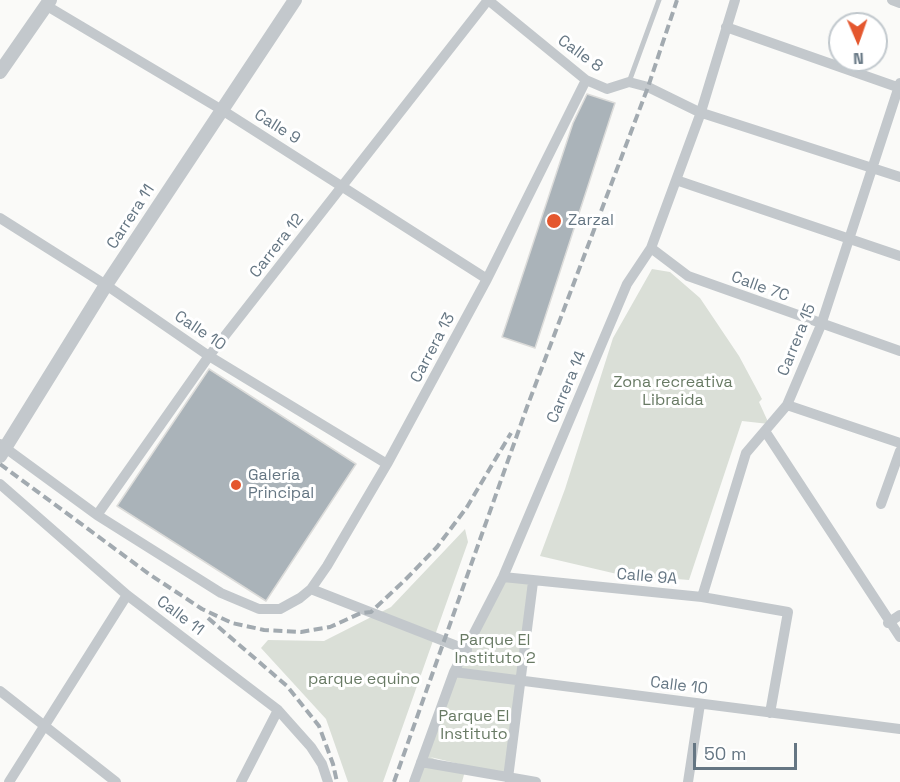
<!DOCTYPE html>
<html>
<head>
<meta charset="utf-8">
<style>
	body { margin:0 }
	#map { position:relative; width:900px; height:782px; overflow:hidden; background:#fafaf8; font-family:"Space Grotesk",sans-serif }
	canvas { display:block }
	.north { position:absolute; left:828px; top:12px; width:60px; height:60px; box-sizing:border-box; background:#fff; border:2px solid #c1c8cd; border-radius:50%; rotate:178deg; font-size:16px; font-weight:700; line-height:24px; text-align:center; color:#657683 }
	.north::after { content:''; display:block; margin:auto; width:21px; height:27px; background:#e4572e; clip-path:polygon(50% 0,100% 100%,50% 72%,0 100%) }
	.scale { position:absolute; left:693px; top:743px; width:104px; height:27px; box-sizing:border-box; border:3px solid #657683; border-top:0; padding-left:8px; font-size:18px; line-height:21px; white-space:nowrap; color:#657683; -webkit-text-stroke:4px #fff; paint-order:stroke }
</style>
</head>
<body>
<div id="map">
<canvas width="900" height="782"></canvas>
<div class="north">N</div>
<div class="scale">50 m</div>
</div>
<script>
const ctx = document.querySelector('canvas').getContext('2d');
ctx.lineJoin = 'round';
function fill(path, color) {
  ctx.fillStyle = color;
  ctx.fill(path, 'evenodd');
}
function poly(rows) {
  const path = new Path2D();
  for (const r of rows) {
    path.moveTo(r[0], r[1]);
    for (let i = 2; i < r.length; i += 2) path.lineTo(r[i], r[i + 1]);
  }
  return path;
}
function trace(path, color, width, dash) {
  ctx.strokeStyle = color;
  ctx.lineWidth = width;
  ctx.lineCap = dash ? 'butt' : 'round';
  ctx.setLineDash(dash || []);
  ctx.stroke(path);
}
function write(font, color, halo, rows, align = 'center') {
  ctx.font = font + ' "Space Grotesk",sans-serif';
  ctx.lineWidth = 6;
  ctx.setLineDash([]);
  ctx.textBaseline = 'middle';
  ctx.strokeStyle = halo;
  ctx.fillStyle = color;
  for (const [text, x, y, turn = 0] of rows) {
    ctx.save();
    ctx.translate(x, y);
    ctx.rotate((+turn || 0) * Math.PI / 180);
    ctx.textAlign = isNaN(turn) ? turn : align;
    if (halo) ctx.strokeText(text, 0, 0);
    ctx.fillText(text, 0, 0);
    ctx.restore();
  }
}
fill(poly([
	[652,269,670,272,700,298,739,356,762,399,759,402,769,424,742,421,689,580,617,574,540,556,565,489,613,338],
	[465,529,468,542,383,782,348,782,326,719,261,648,268,640,324,641,391,607],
	[503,578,533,582,506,775,430,757,465,771,462,782,414,782,459,653]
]), '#dadfd7');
const building = poly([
	[587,94,615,103,535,348,502,337,573,123,587,94],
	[209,369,356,464,266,601,117,506,209,369]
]);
fill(building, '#aab3b9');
trace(building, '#dcdcda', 1.5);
trace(poly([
	[629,82,659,0]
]), '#c3c8cc', 5);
trace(poly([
	[488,0,586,80,607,89,629,82,648,87,699,112,900,177],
	[892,0,900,3],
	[47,6,222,110,487,279],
	[726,27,900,88],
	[676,180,900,256],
	[0,218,106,285,209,356,387,464],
	[651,248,688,276,900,351],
	[787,405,900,443],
	[765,431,900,637],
	[0,444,97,515,221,593,259,609,280,609,300,598,311,589,327,566,387,464,487,279,586,80],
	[0,484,127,595,278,710,311,747,322,764,328,782],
	[881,504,900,451],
	[97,515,209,356,488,0],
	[503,577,702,597,788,612,770,713],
	[311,589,467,650],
	[702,597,746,453,787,405,821,325,900,83],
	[888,623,900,615],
	[454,672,900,729],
	[0,691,116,782],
	[421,762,536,782],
	[508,778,533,582],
	[9,782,127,595],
	[241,782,278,710],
	[414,782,454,672,503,577,627,284,651,248,700,115,735,0],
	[688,782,700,704]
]), '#c3c8cc', 10);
trace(poly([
	[0,72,50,0],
	[0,456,106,285,295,0]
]), '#c3c8cc', 14);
trace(poly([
	[0,464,149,574,202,609,232,623,264,630,301,632,330,627,361,613,371,612,405,580,437,547,467,507,511,433],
	[208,618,287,686,319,726,333,764,337,782],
	[394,782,527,407,648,87,677,0]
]), '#a2aab0', 4, [9, 4.5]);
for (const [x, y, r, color] of [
	[554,221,8,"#e4572e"],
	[236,485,6,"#e4572e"]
]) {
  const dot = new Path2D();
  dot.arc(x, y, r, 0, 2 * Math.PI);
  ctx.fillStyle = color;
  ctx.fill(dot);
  trace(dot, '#fff', 2);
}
write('16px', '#657683', '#fff', [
	["Calle 8",580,54,36],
	["Calle 9",277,127,32],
	["Carrera 11",131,217,-57],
	["Carrera 12",277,246,-52],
	["Calle 7C",760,287,20],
	["Calle 10",200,331,34],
	["Carrera 15",797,340,-68],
	["Carrera 13",433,348,-62],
	["Carrera 14",567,387,-67],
	["Calle 9A",647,577,5],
	["Calle 11",180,616,37],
	["Calle 10",679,686,7]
]);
write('16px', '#657683', '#fff', [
	["Zarzal",568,221],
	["Galería",248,476],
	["Principal",248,494]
], 'left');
write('16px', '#687a64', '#fff', [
	["Zona recreativa",673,383],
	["Libraida",673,401],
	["Parque El",495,641],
	["Instituto 2",495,659],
	["parque equino",364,680],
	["Parque El",474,717],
	["Instituto",474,735]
]);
</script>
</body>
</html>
